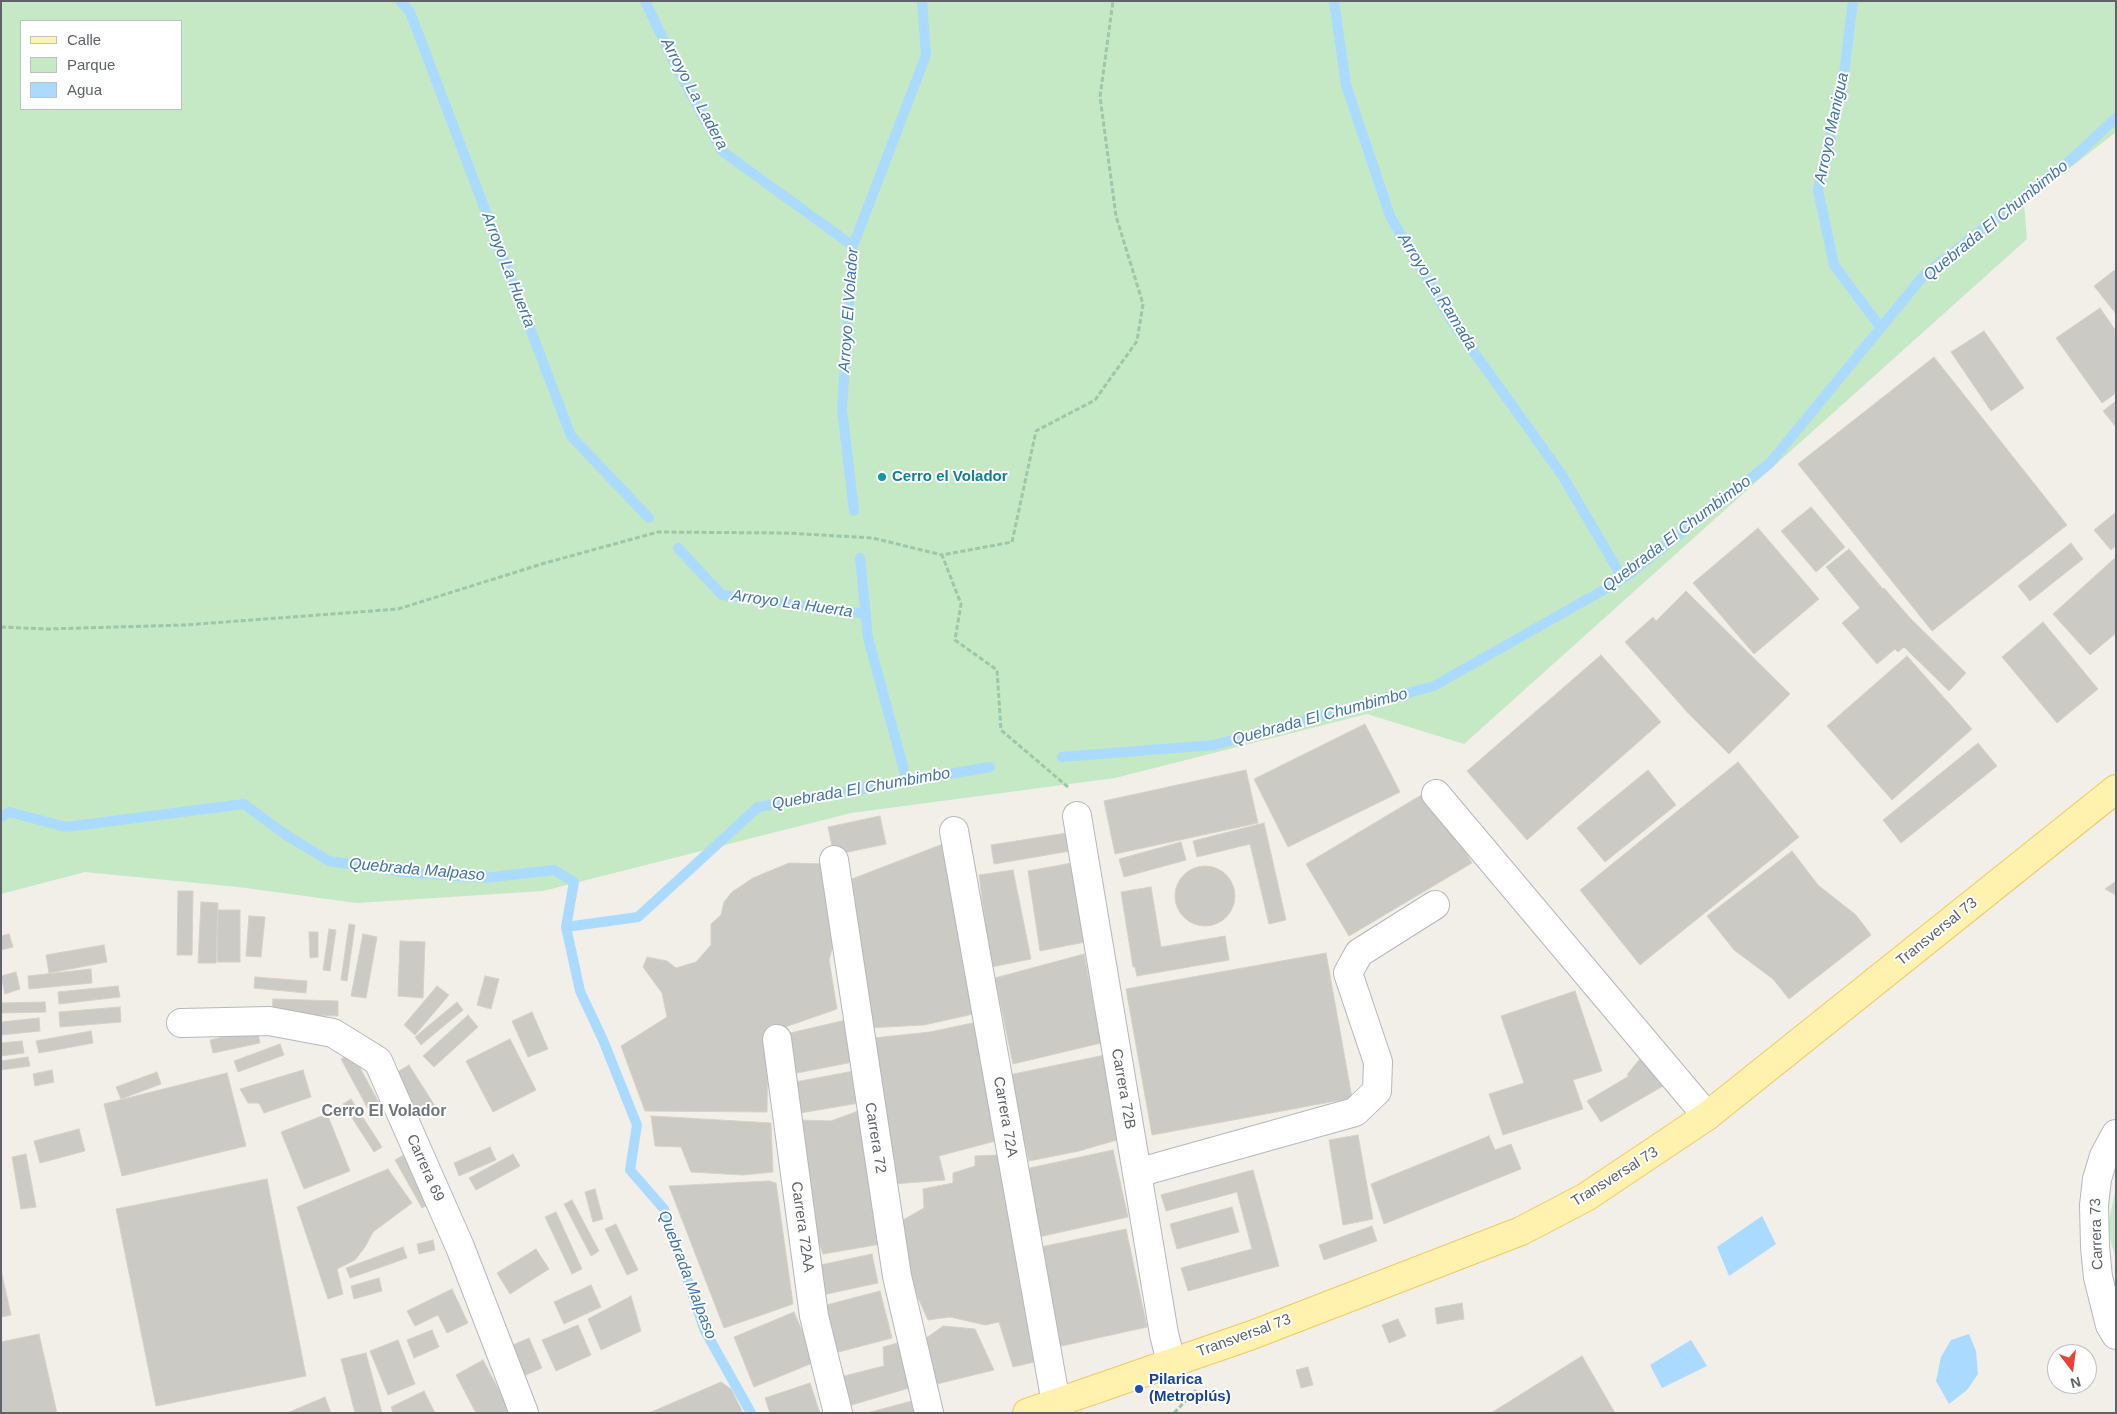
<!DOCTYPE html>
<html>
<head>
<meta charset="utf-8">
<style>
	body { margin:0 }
	#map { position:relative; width:2117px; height:1414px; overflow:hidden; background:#f1efe8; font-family:Arial,sans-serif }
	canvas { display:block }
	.frame { position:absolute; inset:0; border:2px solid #5f6368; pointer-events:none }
	.legend { position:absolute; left:20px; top:20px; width:162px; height:90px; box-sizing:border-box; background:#fff; border:1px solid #bfc1c3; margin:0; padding:6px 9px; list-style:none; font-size:15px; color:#5f6368 }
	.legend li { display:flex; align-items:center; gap:10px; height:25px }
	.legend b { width:25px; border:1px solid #bfc1c3 }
	.north { position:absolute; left:2047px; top:1344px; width:50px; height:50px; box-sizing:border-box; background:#fff; border:1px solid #bfc1c3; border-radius:50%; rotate:165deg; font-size:14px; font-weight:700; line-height:20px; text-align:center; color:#5f6368 }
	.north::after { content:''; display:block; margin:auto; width:18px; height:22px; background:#ea4335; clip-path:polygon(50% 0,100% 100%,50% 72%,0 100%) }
</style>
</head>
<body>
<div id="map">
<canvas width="2117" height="1414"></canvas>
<div class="frame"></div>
<ul class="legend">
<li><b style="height:6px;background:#fff2af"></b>Calle</li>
<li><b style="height:14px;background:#c5e8c5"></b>Parque</li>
<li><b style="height:14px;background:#aadaff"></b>Agua</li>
</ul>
<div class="north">N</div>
</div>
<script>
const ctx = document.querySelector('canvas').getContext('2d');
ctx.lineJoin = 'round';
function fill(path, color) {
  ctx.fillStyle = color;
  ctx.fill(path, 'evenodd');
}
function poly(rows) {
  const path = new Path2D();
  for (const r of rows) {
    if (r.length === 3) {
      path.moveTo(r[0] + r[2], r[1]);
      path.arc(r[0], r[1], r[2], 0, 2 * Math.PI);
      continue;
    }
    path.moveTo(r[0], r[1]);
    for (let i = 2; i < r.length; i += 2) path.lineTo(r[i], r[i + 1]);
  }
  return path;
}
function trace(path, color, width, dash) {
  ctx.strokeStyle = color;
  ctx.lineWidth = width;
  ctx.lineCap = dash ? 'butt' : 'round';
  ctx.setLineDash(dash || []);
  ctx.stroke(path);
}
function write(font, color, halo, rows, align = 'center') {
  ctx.font = font + ' Arial,sans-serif';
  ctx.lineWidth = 4;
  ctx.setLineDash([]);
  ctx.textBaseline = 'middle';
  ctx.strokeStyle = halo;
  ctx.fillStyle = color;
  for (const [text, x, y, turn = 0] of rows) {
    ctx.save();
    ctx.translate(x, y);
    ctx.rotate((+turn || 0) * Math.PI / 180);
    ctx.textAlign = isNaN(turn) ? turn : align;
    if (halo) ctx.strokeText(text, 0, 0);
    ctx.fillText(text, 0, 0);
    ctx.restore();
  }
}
fill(poly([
	[1,1,2116,1,2116,132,2024,204,2027,239,1464,744,1367,714,1115,778,851,813,543,891,357,903,238,887,85,872,1,894],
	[21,21,181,21,181,109,21,109],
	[2116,1188,2116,1259,2107,1229]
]), '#c5e8c5');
fill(poly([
	[1762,1216,1776,1244,1729,1276,1717,1247],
	[1969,1334,1976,1351,1978,1374,1967,1390,1949,1404,1936,1381,1941,1357,1951,1340],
	[1691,1340,1707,1366,1662,1388,1650,1365]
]), '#aadaff');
trace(poly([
	[400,1,410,12,571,436,649,518],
	[645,1,677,68,722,151,853,246],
	[1334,1,1346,85,1390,216,1451,320,1562,475,1623,579],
	[1853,1,1842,89,1818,190,1834,265,1881,328],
	[854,511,842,409,853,246,926,55,922,1],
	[678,548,722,595,866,614],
	[860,558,868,638,907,781],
	[1062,757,1214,745,1434,686,1623,579,1770,463,1924,275,2072,159,2116,118],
	[1,817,9,812,66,827,244,804,286,835,329,861,403,872,483,878,554,870,574,882,566,927,580,991,603,1040,637,1125,630,1170,664,1209,704,1329,751,1413],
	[566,927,638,917,758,807,990,767]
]), '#aadaff', 10);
const building = poly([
	[2116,269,2116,314,2094,286,2116,269],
	[2100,308,2116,331,2116,393,2102,403,2056,338,2100,308],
	[1984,331,2024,388,1991,411,1951,352,1984,331],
	[1934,357,2067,525,1932,631,1798,464,1934,357],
	[2116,401,2116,427,2103,411,2116,401],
	[1811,507,1845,547,1816,572,1781,531,1811,507],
	[2116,512,2116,546,2111,550,2094,530,2116,512],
	[1758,528,1819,599,1754,654,1693,583,1758,528],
	[2071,543,2083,559,2030,601,2018,586,2071,543],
	[1849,549,1883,589,1884,588,1910,618,1966,673,1949,691,1904,647,1898,652,1895,649,1877,664,1842,623,1860,608,1826,567,1849,549],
	[2116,557,2116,633,2090,655,2053,614,2116,557],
	[1686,591,1790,694,1729,754,1689,714,1625,642,1653,617,1656,621,1686,591],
	[2043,622,2098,689,2057,723,2002,657,2043,622],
	[1601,655,1661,722,1527,840,1467,771,1601,655],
	[1907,656,1972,729,1892,800,1827,726,1907,656],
	[1365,724,1400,792,1288,847,1254,779,1365,724],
	[1978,743,1997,766,1901,843,1883,820,1978,743],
	[1738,762,1799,837,1640,965,1580,890,1738,762],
	[1246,770,1258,823,1115,854,1104,801,1246,770],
	[1648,770,1676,805,1605,862,1577,828,1648,770],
	[1428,791,1472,863,1349,936,1306,864,1428,791],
	[880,816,886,844,834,855,828,827,880,816],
	[1264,823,1286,920,1269,924,1250,844,1197,857,1193,841,1264,823],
	[1073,832,1076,850,994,864,991,845,1073,832],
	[948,842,978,1013,924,1025,867,1028,852,879,948,842],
	[1181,842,1186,860,1124,877,1119,859,1181,842],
	[1792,851,1818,885,1856,915,1871,935,1789,999,1773,979,1734,950,1707,916,1792,851],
	[1077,862,1095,940,1040,951,1028,871,1077,862],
	[789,863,827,864,837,931,829,960,837,1009,768,1033,767,1112,645,1111,621,1046,667,1017,662,993,643,967,647,957,667,961,676,968,696,962,711,945,711,924,721,915,724,902,732,892,753,878,789,863],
	[1205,896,30],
	[1013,870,1031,959,991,967,979,875,1013,870],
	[2116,881,2116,895,2105,889,2116,881],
	[1151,887,1161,947,1225,936,1229,960,1137,976,1135,967,1133,967,1121,892,1151,887],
	[178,891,193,891,192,955,177,955,178,891],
	[201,902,218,903,216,963,198,963,201,902],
	[218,910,240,910,240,962,217,962,218,910],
	[249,916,265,917,261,957,246,956,249,916],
	[349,924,355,925,347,981,341,980,349,924],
	[329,929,336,930,330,971,323,970,329,929],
	[309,932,318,932,318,957,310,958,309,932],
	[9,934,13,947,1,950,1,936,9,934],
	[363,934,377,937,366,998,351,996,363,934],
	[400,941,425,942,423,998,398,996,400,941],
	[104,945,107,962,49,973,46,955,104,945],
	[1326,953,1352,1098,1152,1135,1126,989,1326,953],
	[1084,954,1101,1043,1013,1064,995,978,1084,954],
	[91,969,92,983,29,989,28,976,91,969],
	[16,972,20,989,5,994,1,976,16,972],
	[485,976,499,979,491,1009,477,1005,485,976],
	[255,977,307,981,306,993,254,988,255,977],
	[118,986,120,997,59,1004,58,992,118,986],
	[437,986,449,995,415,1035,404,1025,437,986],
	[1575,991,1602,1071,1573,1080,1583,1109,1503,1135,1489,1094,1524,1083,1501,1016,1575,991],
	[273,999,338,1001,338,1016,272,1014,273,999],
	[45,1002,46,1012,1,1013,1,1003,45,1002],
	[457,1002,463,1010,421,1045,415,1037,457,1002],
	[120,1007,121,1022,60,1027,59,1012,120,1007],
	[532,1012,548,1049,528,1057,512,1021,532,1012],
	[468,1015,478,1027,434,1067,423,1056,468,1015],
	[39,1018,40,1031,1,1035,1,1022,39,1018],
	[846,1020,853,1062,797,1073,786,1034,846,1020],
	[977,1022,999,1140,939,1156,945,1180,893,1184,873,1038,930,1032,977,1022],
	[257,1029,260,1043,213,1053,210,1040,257,1029],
	[91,1031,93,1043,39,1053,36,1041,91,1031],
	[510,1039,536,1090,493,1112,466,1061,510,1039],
	[22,1041,24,1053,1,1056,1,1043,22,1041],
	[280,1044,284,1055,238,1072,234,1061,280,1044],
	[352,1053,384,1112,373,1118,341,1059,352,1053],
	[1105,1055,1117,1140,1079,1151,1029,1161,1009,1075,1105,1055],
	[1642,1056,1670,1082,1601,1122,1587,1101,1629,1076,1627,1075,1642,1056],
	[28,1057,30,1066,1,1070,1,1061,28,1057],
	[409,1065,435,1106,420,1115,394,1074,409,1065],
	[52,1070,54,1082,35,1086,33,1074,52,1070],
	[303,1070,311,1097,264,1113,259,1103,248,1103,240,1089,303,1070],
	[854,1071,859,1103,800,1113,795,1082,854,1071],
	[157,1072,161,1084,121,1099,116,1087,157,1072],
	[227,1073,246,1146,122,1176,104,1104,227,1073],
	[351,1099,382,1147,374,1152,343,1104,351,1099],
	[858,1111,881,1244,823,1254,807,1208,813,1199,799,1120,831,1121,858,1111],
	[327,1114,350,1171,304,1189,281,1132,327,1114],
	[651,1116,771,1123,773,1172,743,1175,691,1172,681,1147,655,1146,651,1116],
	[79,1129,85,1151,40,1163,34,1141,79,1129],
	[1358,1135,1373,1219,1343,1225,1329,1140,1358,1135],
	[1489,1136,1495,1150,1511,1144,1521,1169,1384,1224,1371,1184,1489,1136],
	[490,1147,496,1160,459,1176,454,1163,490,1147],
	[1113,1150,1128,1217,1039,1237,1025,1169,1113,1150],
	[407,1153,434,1201,422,1208,395,1160,407,1153],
	[26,1154,36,1207,21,1209,12,1157,26,1154],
	[513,1154,520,1166,476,1190,469,1178,513,1154],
	[998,1155,1034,1362,1013,1367,999,1322,985,1325,950,1317,928,1320,915,1291,908,1264,903,1220,924,1208,923,1189,953,1183,953,1173,975,1166,975,1156,998,1155],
	[388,1169,412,1203,373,1232,365,1247,355,1260,337,1269,343,1294,328,1299,297,1207,388,1169],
	[1253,1170,1279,1266,1188,1291,1181,1268,1252,1249,1237,1192,1166,1211,1161,1195,1253,1170],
	[267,1179,306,1376,156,1406,116,1209,267,1179],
	[769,1181,776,1183,793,1304,724,1328,669,1186,769,1181],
	[595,1189,603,1219,593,1222,585,1192,595,1189],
	[572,1200,599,1251,591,1256,564,1204,572,1200],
	[1232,1207,1239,1232,1177,1249,1170,1224,1232,1207],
	[556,1212,582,1269,572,1274,545,1217,556,1212],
	[616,1224,638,1270,627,1275,605,1229,616,1224],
	[1372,1226,1377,1241,1324,1260,1319,1245,1372,1226],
	[1126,1229,1147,1327,1057,1347,1036,1248,1126,1229],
	[433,1240,435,1250,419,1254,417,1244,433,1240],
	[403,1247,407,1258,350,1278,346,1268,403,1247],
	[536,1249,549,1269,510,1294,497,1273,536,1249],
	[872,1254,878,1283,818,1296,811,1267,872,1254],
	[1,1270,11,1315,1,1317,1,1270],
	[379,1278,382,1291,354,1299,351,1286,379,1278],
	[591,1285,601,1307,564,1324,554,1302,591,1285],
	[452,1289,468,1323,447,1333,438,1315,415,1326,407,1311,452,1289],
	[880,1291,892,1338,831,1354,819,1307,880,1291],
	[631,1296,641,1331,601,1350,588,1319,631,1296],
	[1462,1303,1464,1319,1437,1324,1435,1308,1462,1303],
	[794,1312,815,1362,754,1387,734,1337,794,1312],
	[1398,1319,1406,1336,1389,1343,1382,1325,1398,1319],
	[578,1325,591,1355,556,1371,542,1340,578,1325],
	[943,1326,975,1329,994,1370,937,1384,925,1339,943,1326],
	[432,1330,439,1347,414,1358,407,1340,432,1330],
	[39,1334,57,1413,1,1413,1,1342,39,1334],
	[529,1338,542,1368,519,1378,506,1348,529,1338],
	[398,1340,415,1384,388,1395,370,1351,398,1340],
	[901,1342,909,1388,845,1407,836,1378,884,1366,883,1347,901,1342],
	[366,1353,382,1413,355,1413,341,1359,366,1353],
	[1582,1356,1615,1413,1491,1413,1582,1356],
	[483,1360,511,1413,476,1413,456,1375,483,1360],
	[1308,1367,1313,1385,1301,1388,1296,1370,1308,1367],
	[721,1382,731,1389,743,1413,649,1413,721,1382],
	[810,1383,820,1413,770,1413,765,1398,810,1383],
	[424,1391,435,1413,393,1413,391,1407,424,1391],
	[325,1397,331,1413,287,1413,325,1397],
	[919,1399,922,1413,867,1413,919,1399]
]);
fill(building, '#cccac5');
trace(building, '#d6d1c6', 1);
const minor = poly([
	[1436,794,1707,1116],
	[1077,816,1164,1334,1171,1362],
	[954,831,1056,1403],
	[834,860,897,1276,929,1413],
	[181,1023,269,1021,333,1033,378,1061,460,1247,524,1413],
	[777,1039,814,1316,838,1413],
	[2116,1134,2104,1156,2097,1179,2094,1205,2095,1247,2098,1277,2110,1325,2116,1335],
	[1137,1173,1355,1112,1377,1091,1378,1062,1348,973,1359,953,1435,905]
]);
const major = poly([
	[1027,1413,1252,1335,1521,1231,1586,1197,1707,1116,2116,789]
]);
trace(minor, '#b5b8bc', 30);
trace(major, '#f2c960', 30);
trace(poly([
	[1,627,48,629,185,625,398,609,545,563,658,532,786,533,873,538,942,555],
	[1068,787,1001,730,997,670,955,640,961,604,942,555,1012,542,1036,431,1095,400,1137,341,1143,304,1116,216,1100,97,1113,1],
	[1174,1413,1196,1390]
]), '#9cc7a9', 3, [5, 2.5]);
trace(minor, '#fff', 28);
trace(major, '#fff2af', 28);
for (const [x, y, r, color] of [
	[882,477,5,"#0f9aa8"],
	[1139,1389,5,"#1a4fb4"]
]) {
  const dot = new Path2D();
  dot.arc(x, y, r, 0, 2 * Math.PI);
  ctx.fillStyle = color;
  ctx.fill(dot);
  trace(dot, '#fff', 2);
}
write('bold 15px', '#0d838f', '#fff', [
	["Cerro el Volador",892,477]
], 'left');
write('15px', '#5f6368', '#fff', [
	["Transversal 73",1937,932,-39],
	["Carrera 72B",1123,1089,80],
	["Carrera 72A",1005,1117,80],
	["Carrera 72",875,1138,81],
	["Carrera 69",425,1168,66],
	["Transversal 73",1615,1177,-32],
	["Carrera 72AA",802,1227,82],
	["Carrera 73",2097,1234,-92],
	["Transversal 73",1244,1336,-20]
]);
write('bold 15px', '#164399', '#fff', [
	["Pilarica",1149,1380],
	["(Metroplús)",1149,1397]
], 'left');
write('italic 16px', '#4174aa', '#fff', [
	["Arroyo La Ladera",694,94,62],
	["Arroyo Manigua",1832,128,-78],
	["Quebrada El Chumbimbo",1996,221,-39],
	["Arroyo La Huerta",508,270,69],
	["Arroyo La Ramada",1437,292,58],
	["Arroyo El Volador",849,310,-86],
	["Quebrada El Chumbimbo",1677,534,-37],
	["Arroyo La Huerta",792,604,8],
	["Quebrada El Chumbimbo",1320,717,-15],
	["Quebrada El Chumbimbo",861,789,-10],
	["Quebrada Malpaso",417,870,5],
	["Quebrada Malpaso",687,1275,69]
]);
write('bold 16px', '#70757a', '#fff', [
	["Cerro El Volador",384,1112]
]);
</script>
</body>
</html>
